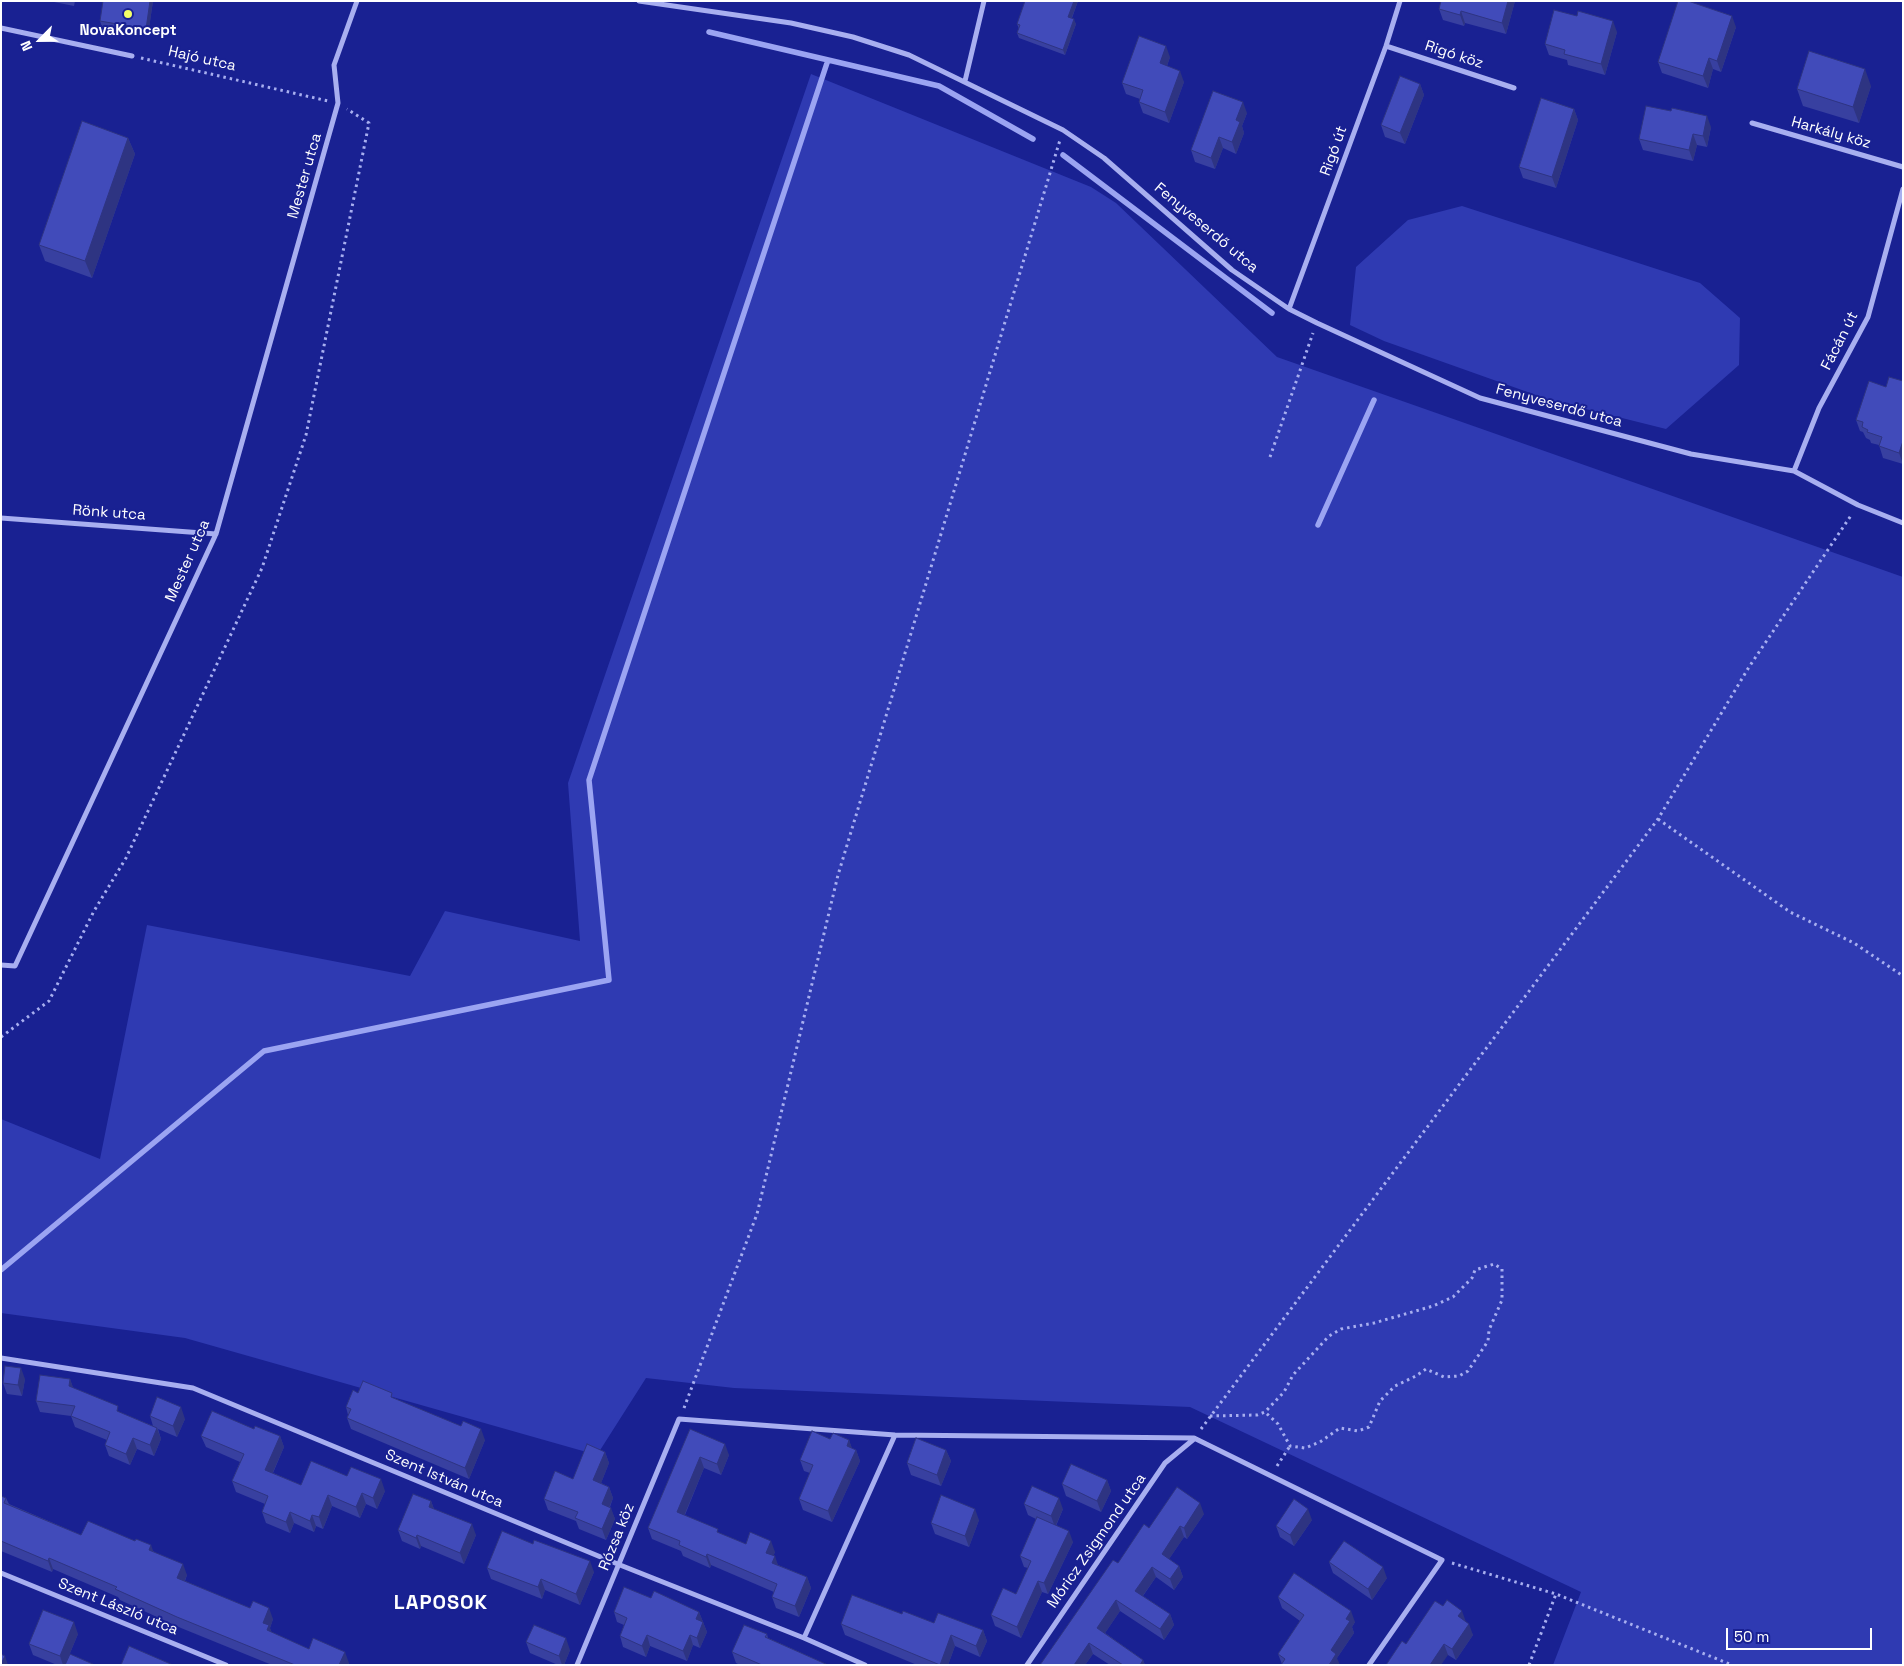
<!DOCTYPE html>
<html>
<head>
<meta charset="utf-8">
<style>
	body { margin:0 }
	#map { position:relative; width:1904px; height:1666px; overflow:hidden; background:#192192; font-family:"Space Grotesk",sans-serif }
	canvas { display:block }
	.frame { position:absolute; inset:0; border:2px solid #fff; pointer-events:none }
	.north { position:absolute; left:15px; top:15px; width:50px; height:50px; -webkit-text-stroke:4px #192192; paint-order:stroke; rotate:247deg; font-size:14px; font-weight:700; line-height:20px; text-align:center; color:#fff }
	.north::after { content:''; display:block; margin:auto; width:18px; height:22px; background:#fff; clip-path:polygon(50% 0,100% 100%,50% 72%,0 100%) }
	.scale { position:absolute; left:1726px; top:1628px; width:146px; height:22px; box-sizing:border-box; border:2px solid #fff; border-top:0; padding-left:6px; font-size:15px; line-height:18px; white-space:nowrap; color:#fff; -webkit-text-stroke:4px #192192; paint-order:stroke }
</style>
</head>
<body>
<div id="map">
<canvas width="1904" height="1666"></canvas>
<div class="frame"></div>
<div class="north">N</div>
<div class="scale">50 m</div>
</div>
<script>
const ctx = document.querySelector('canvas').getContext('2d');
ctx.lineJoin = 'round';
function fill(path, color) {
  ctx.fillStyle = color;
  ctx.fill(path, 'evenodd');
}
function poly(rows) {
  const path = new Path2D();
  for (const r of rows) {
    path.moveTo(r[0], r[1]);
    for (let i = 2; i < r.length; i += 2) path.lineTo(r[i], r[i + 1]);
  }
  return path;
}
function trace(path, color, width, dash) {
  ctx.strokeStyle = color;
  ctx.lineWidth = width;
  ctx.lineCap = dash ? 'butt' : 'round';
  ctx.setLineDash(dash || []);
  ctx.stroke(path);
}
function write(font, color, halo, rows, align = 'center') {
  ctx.font = font + ' "Space Grotesk",sans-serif';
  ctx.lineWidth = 4;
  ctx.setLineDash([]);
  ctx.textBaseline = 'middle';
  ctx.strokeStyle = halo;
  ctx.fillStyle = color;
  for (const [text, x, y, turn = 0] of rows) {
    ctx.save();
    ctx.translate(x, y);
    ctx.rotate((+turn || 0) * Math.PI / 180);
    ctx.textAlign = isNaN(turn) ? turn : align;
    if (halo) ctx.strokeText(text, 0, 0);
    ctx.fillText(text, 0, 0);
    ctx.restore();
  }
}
fill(poly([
	[811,74,1091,187,1116,203,1277,357,1903,577,1903,1665,1553,1665,1581,1592,1190,1407,734,1388,646,1378,597,1455,185,1338,1,1313,1,1119,100,1159,147,925,410,976,445,911,580,941,568,783],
	[1462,206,1700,283,1740,318,1739,365,1666,429,1550,400,1384,341,1350,325,1356,267,1408,220]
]), '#2f3ab2');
trace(poly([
	[709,32,939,86,1033,139],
	[1063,155,1272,313],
	[1318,525,1374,400],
	[1,1270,264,1051,609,980,589,780,828,60]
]), '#9ba4f2', 5.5);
trace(poly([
	[141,58,328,101],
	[1270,457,1313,333],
	[1658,819,1790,912,1854,943,1903,976],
	[1,1037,49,1001,94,911,126,858,262,568,306,435,369,123,347,109],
	[684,1408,757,1214,838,875,1060,140],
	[1210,1416,1257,1415,1265,1412,1284,1392,1293,1375,1329,1336,1341,1329,1374,1323,1433,1306,1453,1297,1472,1278,1475,1270,1494,1264,1502,1269,1502,1300,1489,1330,1488,1341,1468,1371,1459,1376,1444,1377,1426,1369,1416,1376,1395,1386,1380,1401,1369,1427,1358,1431,1340,1428,1320,1442,1305,1448,1290,1446,1278,1424,1265,1412],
	[1201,1429,1658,819,1749,667,1852,514],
	[1277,1466,1290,1446],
	[1452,1563,1556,1594,1732,1665],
	[1529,1665,1556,1594]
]), '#a8aff0', 3, [2.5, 4]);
trace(poly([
	[639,1,791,23,853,37,909,55,1063,130,1104,158,1232,270,1289,309,1317,323,1480,398,1691,454,1794,471,1858,505,1903,523],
	[1,28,132,56],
	[1386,46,1514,88],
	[965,81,984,1],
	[1752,123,1903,167],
	[1289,309,1386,46,1400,1],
	[1794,471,1819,408,1868,317,1903,189],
	[1,518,216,534],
	[1,965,15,966,216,534,338,103,334,65,357,1],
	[1,1358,193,1388,620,1565,804,1638,865,1665],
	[1,1573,226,1665],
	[804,1638,895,1435],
	[577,1665,679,1419,895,1435,1194,1438,1442,1560,1369,1665],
	[1027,1665,1165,1463,1194,1439]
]), '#a8aff0', 5);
fill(poly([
	[49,1,75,1,74,6],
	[153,1,148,35,102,27,100,21],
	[1078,1,1072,18,1076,24,1065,55,1019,38,1017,33,1019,29,1017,24],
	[1441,1,1515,1,1506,34,1465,23,1464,26,1443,20,1439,9],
	[1736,27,1721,72,1713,69,1708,88,1662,73,1658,62],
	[1617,32,1605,75,1568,65,1567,60,1549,55,1545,44],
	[1170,57,1167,66,1184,82,1169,123,1143,113,1139,102,1140,99,1126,94,1122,83],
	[1420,84,1424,95,1405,144,1385,137,1381,125],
	[1871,86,1859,123,1803,106,1797,89],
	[1574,109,1578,120,1556,188,1523,178,1519,167],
	[1247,113,1242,126,1244,133,1236,154,1223,148,1215,169,1195,162,1191,150],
	[1711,127,1707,147,1697,145,1693,161,1643,150,1639,139],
	[128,138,135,154,92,278,45,261,39,245],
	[1886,387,1903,464,1883,458,1879,445,1871,443,1870,440,1866,438,1863,432,1860,431,1856,420],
	[25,1379,22,1396,7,1394,3,1383],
	[70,1379,73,1388,121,1413,153,1426,150,1416,185,1419,177,1437,158,1429,161,1439,154,1456,137,1449,130,1465,109,1456,105,1445,107,1440,75,1427,71,1416,40,1412,36,1401],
	[358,1393,394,1398,485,1440,469,1479,351,1429,347,1418,348,1415,346,1407],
	[254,1429,280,1436,284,1447,273,1473,301,1485,347,1476,385,1491,377,1509,366,1504,360,1518,332,1506,323,1529,316,1526,314,1532,294,1523,290,1533,266,1523,262,1512,265,1504,236,1492,232,1481,240,1462,206,1447,201,1436],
	[690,1429,729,1455,721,1475,704,1468,685,1515,719,1533,746,1544,775,1552,773,1556,778,1565,807,1577,811,1588,799,1617,776,1608,772,1597,774,1592,711,1565,710,1568,683,1556,681,1551,652,1539,648,1528],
	[830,1439,849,1440,852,1449,856,1450,860,1461,832,1522,803,1510,799,1499,810,1473,804,1471,800,1460],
	[946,1450,951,1461,941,1486,911,1475,907,1463],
	[605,1452,609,1463,601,1483,609,1487,613,1498,610,1507,615,1519,606,1540,579,1529,576,1521,548,1510,544,1499,573,1479],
	[1107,1480,1111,1491,1101,1512,1066,1496,1062,1484],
	[1,1496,6,1498,9,1504,81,1535,153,1551,187,1575,185,1581,273,1619,270,1628,271,1632,309,1649,349,1663,348,1665,272,1665,181,1628,120,1600,118,1597,53,1569,52,1572,1,1551],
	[431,1501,434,1509,476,1535,464,1564,421,1546,420,1549,402,1541,398,1530],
	[1024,1504,1063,1509,1056,1526,1073,1542,1048,1594,1042,1592,1021,1638,995,1626,991,1615,1016,1594,1028,1568,1024,1567,1020,1556,1036,1519,1028,1515],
	[1204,1514,1187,1539,1184,1537,1169,1559,1179,1566,1183,1577,1174,1590,1156,1577,1143,1596,1170,1614,1174,1625,1164,1640,1120,1611,1105,1633,1143,1660,1145,1665,1110,1665,1093,1654,1085,1665,1040,1665,1118,1563,1149,1528],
	[979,1520,969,1547,935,1534,931,1523],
	[1312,1520,1294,1546,1280,1537,1276,1526],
	[533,1544,594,1572,580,1605,545,1590,542,1599,491,1579,487,1568],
	[1329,1562,1387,1578,1372,1600,1333,1573],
	[1278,1597,1355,1622,1352,1627,1354,1633,1337,1658,1282,1664,1278,1654,1300,1621,1282,1608],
	[651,1598,699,1612,707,1632,700,1648,693,1645,687,1661,650,1646,646,1657,623,1647,620,1636,624,1625,617,1622,614,1612],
	[902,1614,934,1623,983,1630,987,1641,980,1657,955,1646,948,1665,917,1665,845,1635,841,1624],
	[1466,1622,1473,1635,1456,1660,1448,1655,1406,1644],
	[78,1634,65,1665,57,1665,33,1655,29,1644],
	[767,1634,768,1638,828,1665,740,1665,736,1663,732,1652],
	[526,1642,570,1650,564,1665,558,1665,530,1653]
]), '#3840a0');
fill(poly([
	[150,1,153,1,148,35,146,29],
	[1074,1,1078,1,1070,22,1068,17],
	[1508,1,1515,1,1506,34,1502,23],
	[1461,11,1465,23,1464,26,1460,15],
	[1732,16,1736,27,1721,72,1717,61],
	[1074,19,1076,24,1065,55,1063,50],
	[1613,21,1617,32,1605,75,1601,64],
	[1166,46,1170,57,1164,74,1160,63],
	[1709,58,1713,69,1708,88,1703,76],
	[1865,69,1871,86,1859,123,1853,107],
	[1180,71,1184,82,1169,123,1165,112],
	[1420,84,1424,95,1405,144,1400,133],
	[1243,102,1247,113,1242,126,1244,133,1236,154,1232,142,1236,120],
	[1574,109,1578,120,1556,188,1552,177],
	[1707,116,1711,127,1707,147,1703,136],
	[1693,134,1697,145,1693,161,1689,150],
	[1219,137,1223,148,1215,169,1211,158],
	[128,138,135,154,92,278,85,261],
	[1903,441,1903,464,1899,453],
	[21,1368,25,1379,22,1396,18,1385],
	[70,1379,74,1390,69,1386],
	[181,1407,185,1419,177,1437,173,1426],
	[157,1428,161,1439,154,1456,150,1445],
	[481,1429,485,1440,469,1479,465,1468],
	[280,1436,284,1447,269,1481,265,1470],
	[133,1438,137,1449,130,1465,126,1454],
	[849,1440,853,1451,847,1446],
	[725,1444,729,1455,721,1475,717,1464],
	[856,1450,860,1461,832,1522,828,1511],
	[946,1450,951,1461,941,1486,937,1475],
	[605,1452,609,1463,598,1491,593,1480],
	[700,1457,704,1468,681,1523,677,1512],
	[381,1479,385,1491,377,1509,373,1498],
	[1107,1480,1111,1491,1101,1512,1097,1501],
	[609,1487,613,1498,606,1515,602,1504],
	[362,1493,366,1504,360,1518,356,1507],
	[328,1495,332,1506,323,1529,319,1517],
	[1059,1498,1063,1509,1055,1527,1051,1516],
	[431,1501,435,1512,429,1507],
	[1200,1503,1204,1514,1187,1539,1184,1528],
	[611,1508,615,1519,606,1540,602,1529],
	[975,1509,979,1520,969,1547,965,1536],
	[1308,1509,1312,1520,1294,1546,1290,1535],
	[290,1512,294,1523,290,1533,286,1522],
	[312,1515,316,1526,314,1532,310,1521],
	[472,1524,476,1535,464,1564,460,1553],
	[1180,1526,1184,1537,1165,1565,1162,1554],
	[1069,1531,1073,1542,1048,1594,1044,1583],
	[417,1535,421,1546,420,1549,416,1538],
	[771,1541,775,1552,770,1564,766,1553],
	[151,1545,155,1556,149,1550],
	[707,1554,711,1565,710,1568,706,1557],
	[775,1556,779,1568,772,1563],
	[49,1558,53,1569,52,1572,48,1561],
	[590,1561,594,1572,580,1605,576,1594],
	[183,1564,187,1575,181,1589,177,1578],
	[1179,1566,1183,1577,1174,1590,1170,1579],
	[1152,1567,1156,1577,1139,1601,1135,1591],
	[1383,1567,1387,1578,1372,1600,1368,1589],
	[807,1577,811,1588,799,1617,795,1606],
	[541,1579,545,1590,542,1599,538,1587],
	[1038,1581,1042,1592,1021,1638,1017,1627],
	[1116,1600,1120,1611,1101,1639,1097,1628],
	[269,1608,273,1619,270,1628,273,1636,271,1641,263,1623],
	[1351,1611,1355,1622,1352,1627,1354,1633,1337,1658,1340,1665,1329,1665,1331,1650,1346,1619],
	[1462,1611,1466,1622,1458,1616],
	[699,1612,707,1632,700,1648,697,1638,696,1619],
	[1170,1614,1174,1625,1164,1640,1160,1629],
	[74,1622,78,1634,65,1665,63,1665,60,1656],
	[1469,1624,1473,1635,1456,1660,1452,1649],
	[983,1630,987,1641,980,1657,976,1646],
	[647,1635,650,1646,646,1657,642,1646],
	[690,1635,693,1645,687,1661,683,1651],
	[951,1635,955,1646,948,1665,940,1665],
	[566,1638,570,1650,564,1665,562,1665,559,1656],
	[1089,1643,1093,1654,1085,1665,1074,1665],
	[1444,1644,1448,1655,1441,1665,1430,1665],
	[345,1652,349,1663,348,1665,339,1665],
	[5,1656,8,1665,1,1665],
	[1143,1660,1145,1665,1140,1665]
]), '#2e3482');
const building = poly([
	[103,1,150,1,146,29,100,21,103,1],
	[1025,1,1074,1,1068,17,1074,19,1063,50,1017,33,1020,25,1017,24,1025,1],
	[1441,1,1508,1,1502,23,1461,11,1460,15,1439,9,1441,1],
	[1678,1,1688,1,1732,16,1717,61,1709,58,1703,76,1658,62,1678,1],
	[1554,10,1577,16,1578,11,1613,21,1601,64,1564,54,1565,50,1545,44,1554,10],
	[1139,36,1166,46,1160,63,1180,71,1165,112,1139,102,1143,90,1122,83,1139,36],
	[1809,51,1865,69,1853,107,1797,89,1809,51],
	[1400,76,1420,84,1400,133,1381,125,1400,76],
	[1213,91,1243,102,1236,120,1240,122,1232,142,1219,137,1211,158,1191,150,1213,91],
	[1541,98,1574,109,1552,177,1519,167,1541,98],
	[1646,106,1671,111,1672,108,1707,116,1703,136,1693,134,1689,150,1639,139,1646,106],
	[82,121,128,138,85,261,39,245,82,121],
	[1889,377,1903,381,1903,441,1899,453,1879,446,1882,437,1867,432,1868,430,1862,427,1863,422,1856,420,1869,381,1886,387,1889,377],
	[5,1366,21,1368,18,1385,3,1383,5,1366],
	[40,1375,70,1379,69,1386,118,1406,117,1411,157,1428,150,1445,133,1438,126,1454,105,1445,110,1432,71,1416,75,1406,36,1401,40,1375],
	[363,1381,392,1393,391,1397,461,1426,463,1421,481,1429,465,1468,347,1418,351,1409,346,1407,353,1390,358,1393,363,1381],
	[157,1397,181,1407,173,1426,150,1416,157,1397],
	[212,1411,254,1429,255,1426,280,1436,265,1470,301,1485,311,1461,347,1476,351,1467,381,1479,373,1498,362,1493,356,1507,328,1495,319,1517,312,1515,310,1521,290,1512,286,1522,262,1512,268,1496,232,1481,244,1454,201,1436,212,1411],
	[690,1429,725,1444,717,1464,700,1457,677,1512,718,1529,717,1532,746,1544,750,1532,771,1541,766,1553,775,1556,772,1563,807,1577,795,1606,772,1597,777,1584,707,1554,706,1557,679,1545,680,1541,648,1528,690,1429],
	[812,1431,830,1439,833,1433,849,1440,847,1446,856,1450,828,1511,799,1499,813,1465,800,1460,812,1431],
	[916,1438,946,1450,937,1475,907,1463,916,1438],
	[587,1444,605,1452,593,1480,609,1487,602,1504,611,1508,602,1529,575,1518,578,1512,544,1499,555,1471,573,1479,587,1444],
	[1071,1464,1107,1480,1097,1501,1062,1484,1071,1464],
	[1032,1486,1059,1498,1051,1516,1024,1504,1032,1486],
	[1177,1487,1200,1503,1184,1528,1180,1526,1162,1554,1179,1566,1170,1579,1152,1567,1135,1591,1170,1614,1160,1629,1116,1600,1097,1628,1143,1660,1140,1665,1123,1665,1089,1643,1074,1665,1040,1665,1113,1560,1118,1563,1144,1524,1149,1528,1177,1487],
	[413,1494,431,1501,429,1507,472,1524,460,1553,417,1535,416,1538,398,1530,413,1494],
	[941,1495,975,1509,965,1536,931,1523,941,1495],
	[1,1496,6,1498,4,1503,81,1535,88,1521,135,1541,136,1539,151,1545,149,1550,183,1564,177,1578,250,1608,253,1601,269,1608,263,1623,269,1625,267,1630,309,1649,313,1638,345,1652,339,1665,295,1665,177,1617,115,1589,117,1587,49,1558,48,1561,1,1541,1,1496],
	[1294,1499,1308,1509,1290,1535,1276,1526,1294,1499],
	[1037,1517,1069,1531,1044,1583,1038,1581,1017,1627,991,1615,1003,1588,1016,1594,1031,1561,1020,1556,1037,1517],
	[502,1531,533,1544,534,1540,590,1561,576,1594,541,1579,538,1587,487,1568,502,1531],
	[1344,1541,1383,1567,1368,1589,1329,1562,1344,1541],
	[1294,1573,1351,1611,1346,1619,1350,1621,1331,1650,1336,1654,1329,1665,1281,1665,1285,1659,1278,1654,1304,1615,1278,1597,1294,1573],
	[624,1587,651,1598,654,1591,699,1612,696,1619,703,1622,697,1638,690,1635,683,1651,647,1635,642,1646,620,1636,627,1618,614,1612,624,1587],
	[852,1595,902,1614,903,1611,934,1623,938,1613,983,1630,976,1646,951,1635,940,1665,841,1624,852,1595],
	[1447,1600,1462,1611,1458,1616,1469,1624,1452,1649,1444,1644,1430,1665,1386,1665,1402,1641,1406,1644,1435,1601,1443,1606,1447,1600],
	[43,1610,74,1622,60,1656,29,1644,43,1610],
	[534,1625,566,1638,559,1656,526,1642,534,1625],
	[744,1625,767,1634,765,1637,828,1665,762,1665,732,1652,744,1625],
	[129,1646,173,1665,121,1665,129,1646],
	[1,1654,5,1656,1,1664,1,1654],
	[70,1654,95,1665,65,1665,70,1654]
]);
fill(building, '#414bba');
trace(building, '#2e3482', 1);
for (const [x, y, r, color] of [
	[128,14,5,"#f4ff67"]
]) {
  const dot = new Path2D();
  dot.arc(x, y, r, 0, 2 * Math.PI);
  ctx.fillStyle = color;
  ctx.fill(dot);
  trace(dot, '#192192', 2);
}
write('bold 15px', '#fff', '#192192', [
	["NovaKoncept",128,31]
]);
write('15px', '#fff', '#192192', [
	["Rigó köz",1454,55,18],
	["Hajó utca",202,59,13],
	["Harkály köz",1831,133,16],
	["Rigó út",1334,151,-70],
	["Mester utca",305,176,-74],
	["Fenyveserdő utca",1206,228,40],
	["Fácán út",1840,341,-63],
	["Fenyveserdő utca",1559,406,15],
	["Rönk utca",109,513,4],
	["Mester utca",188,561,-66],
	["Szent István utca",444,1479,23],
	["Rózsa köz",617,1537,-68],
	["Móricz Zsigmond utca",1097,1541,-55],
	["Szent László utca",118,1607,22]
]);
ctx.letterSpacing = '1px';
write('bold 20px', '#fff', '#192192', [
	["LAPOSOK",441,1604]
]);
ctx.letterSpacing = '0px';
</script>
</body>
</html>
